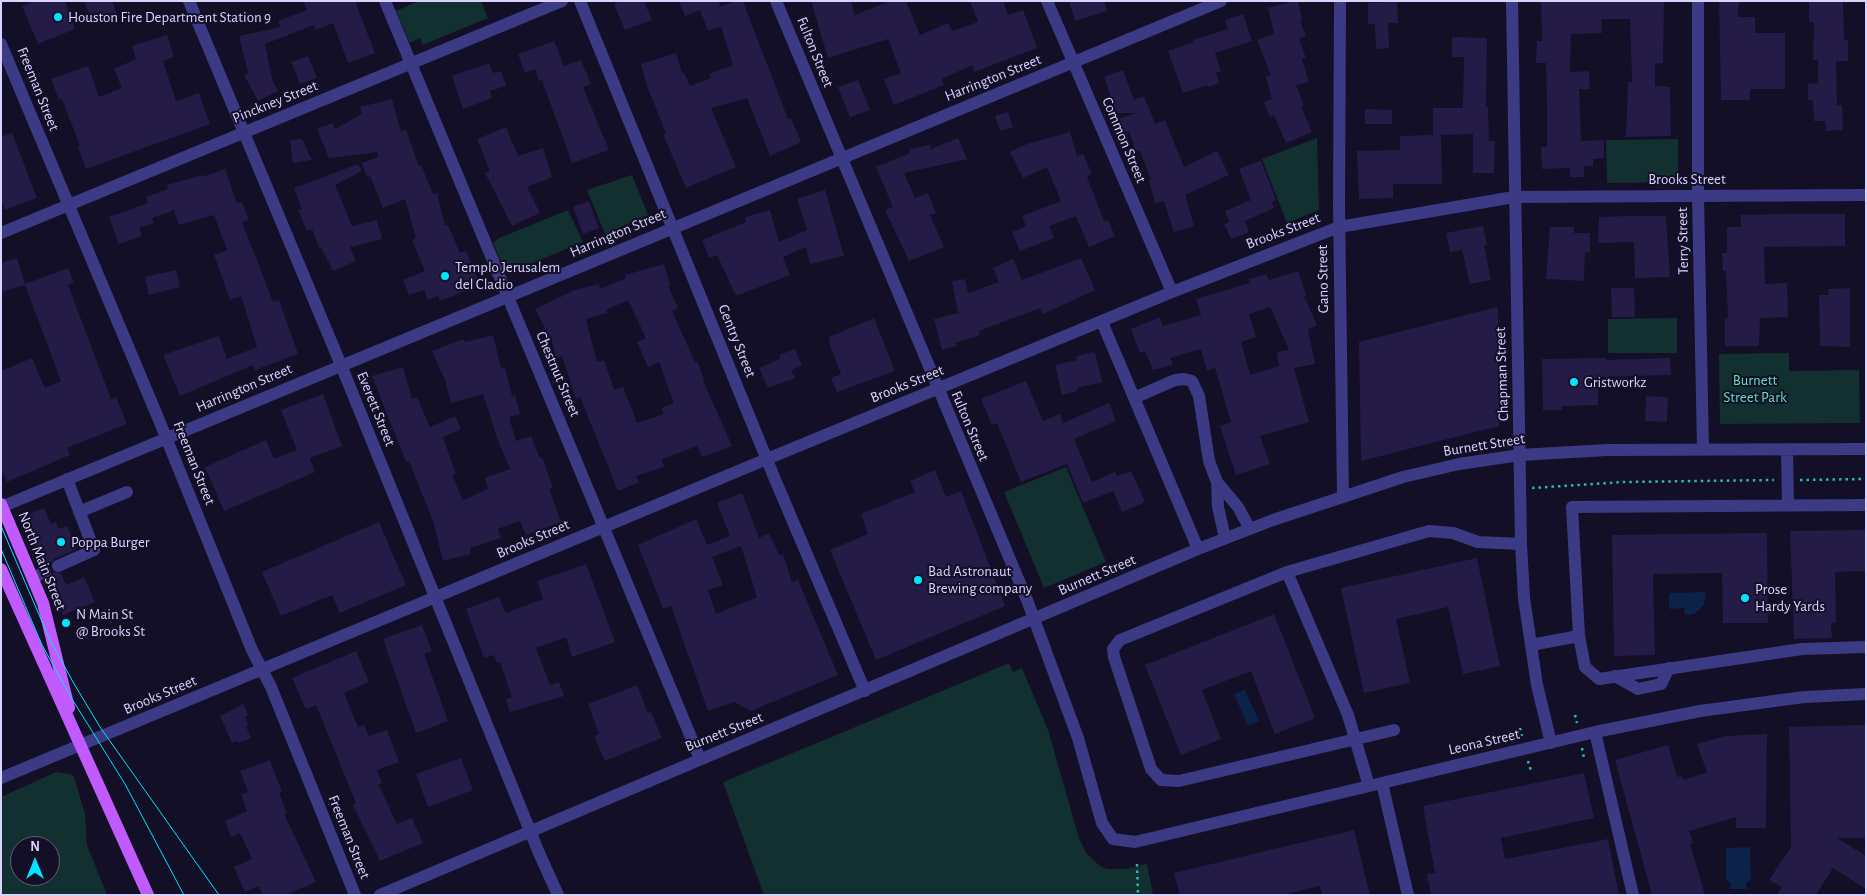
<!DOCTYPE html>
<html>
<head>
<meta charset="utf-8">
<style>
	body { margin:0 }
	#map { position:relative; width:1867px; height:896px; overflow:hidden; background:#130f26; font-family:"Alegreya Sans",sans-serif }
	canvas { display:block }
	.frame { position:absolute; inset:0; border:2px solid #d9d4ff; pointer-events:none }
	.north { position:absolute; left:10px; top:836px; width:50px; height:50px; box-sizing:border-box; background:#130f26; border:1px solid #625e7d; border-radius:50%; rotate:0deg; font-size:14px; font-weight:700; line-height:20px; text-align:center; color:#d9d4ff }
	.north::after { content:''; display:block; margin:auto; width:18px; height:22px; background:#00e5ff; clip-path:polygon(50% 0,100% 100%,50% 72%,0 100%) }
</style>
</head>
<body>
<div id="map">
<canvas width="1867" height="896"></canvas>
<div class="frame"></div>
<div class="north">N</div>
</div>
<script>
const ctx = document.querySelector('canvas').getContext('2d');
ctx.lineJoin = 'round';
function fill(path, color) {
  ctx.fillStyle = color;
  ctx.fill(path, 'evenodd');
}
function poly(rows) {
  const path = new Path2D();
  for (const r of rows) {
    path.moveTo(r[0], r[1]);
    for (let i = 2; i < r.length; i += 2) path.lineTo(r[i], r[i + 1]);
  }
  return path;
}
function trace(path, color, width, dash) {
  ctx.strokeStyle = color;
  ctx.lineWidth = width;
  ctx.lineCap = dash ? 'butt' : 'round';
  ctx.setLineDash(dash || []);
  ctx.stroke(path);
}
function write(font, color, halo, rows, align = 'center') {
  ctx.font = font + ' "Alegreya Sans",sans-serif';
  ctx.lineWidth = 4;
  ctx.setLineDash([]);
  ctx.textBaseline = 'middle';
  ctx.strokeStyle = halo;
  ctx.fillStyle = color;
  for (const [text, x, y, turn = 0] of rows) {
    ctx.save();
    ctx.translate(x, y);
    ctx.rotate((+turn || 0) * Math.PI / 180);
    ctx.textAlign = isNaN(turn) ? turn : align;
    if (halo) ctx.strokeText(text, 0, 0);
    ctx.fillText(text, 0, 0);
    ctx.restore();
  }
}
fill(poly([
	[419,1,481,1,488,18,423,45,420,38,410,43,396,11],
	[1317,138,1319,210,1287,223,1262,159],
	[1678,139,1678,182,1607,183,1606,140],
	[632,175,648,215,605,234,587,190],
	[568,210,583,242,506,274,493,243,499,238],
	[1677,318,1677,353,1608,353,1608,319],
	[1789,353,1789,371,1859,370,1860,423,1720,424,1719,354],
	[1066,467,1106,562,1044,588,1004,492],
	[1009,663,1013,672,1022,668,1048,730,1079,838,1086,853,1100,866,1107,869,1126,869,1147,864,1153,895,764,895,723,782],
	[56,772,70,774,74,777,85,814,87,845,107,895,1,895,1,797],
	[20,846,50,846,50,876,20,876]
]), '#12302f');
fill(poly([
	[1706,592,1704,605,1694,614,1685,615,1684,608,1669,609,1669,593],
	[1245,690,1259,721,1248,726,1234,694],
	[1750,847,1751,880,1746,883,1746,889,1730,889,1731,884,1726,880,1726,848]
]), '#0c2248');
fill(poly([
	[34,1,65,1,75,29,38,44,22,6],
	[84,1,112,1,117,14,93,23],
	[303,1,355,1,375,53,348,63,333,23,316,30,314,25,265,44,272,79,278,91,258,101,244,75,248,73,239,36,281,27,278,21,307,10],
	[621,1,644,1,652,20,625,30,614,4],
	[679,1,719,1,720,7,735,1,743,1,788,119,791,118,801,142,770,156,747,98,711,108,736,167,686,188,663,134,666,133,647,86,641,64,676,53,682,73,684,73,690,86,711,78,709,74,733,65,721,26,708,31,700,10,685,16],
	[811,1,851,1,855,15,890,1,906,1,920,35,948,23,952,31,978,22,970,1,1003,1,1008,15,1023,10,1037,48,974,72,972,65,942,79,944,85,894,105,884,79,901,73,888,39,828,58],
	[1069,1,1104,1,1107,11,1075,21],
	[1294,1,1298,1,1302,20,1300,21,1306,36,1299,39,1306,58,1302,59,1309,82,1296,85,1304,105,1301,106,1312,132,1286,143,1274,115,1270,117,1264,102,1272,99,1266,77,1271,75,1257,40,1274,34,1268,8],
	[1541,1,1664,2,1663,63,1655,64,1655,86,1670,87,1671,136,1626,137,1628,82,1632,82,1630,19,1601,19,1602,33,1571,34,1570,72,1589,71,1590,89,1579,89,1581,141,1604,140,1604,158,1593,159,1593,166,1584,166,1584,177,1570,177,1570,168,1542,169,1541,147,1547,147,1547,108,1546,63,1536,63,1537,41,1542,41],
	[1719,1,1739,1,1738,17,1755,17,1755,33,1785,33,1785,89,1750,89,1750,100,1721,100],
	[1397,2,1398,23,1388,23,1389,48,1376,49,1375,24,1368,24,1368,3],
	[1809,2,1843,2,1844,40,1848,40,1848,61,1836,61,1837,105,1842,105,1843,130,1826,131,1825,121,1814,121,1813,100,1808,100,1808,84,1818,83,1818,60,1813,60,1814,22,1809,22],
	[1243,14,1252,41,1215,53,1221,71,1216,73,1219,83,1208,87,1207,85,1183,93,1168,51,1193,42,1193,40,1228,29,1225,20],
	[167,35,174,57,163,61,176,101,199,93,210,124,86,169,78,147,80,146,62,99,59,100,51,79,88,66,99,97,122,88,114,69,136,59,132,46],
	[1452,37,1487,38,1486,107,1488,107,1489,141,1495,141,1494,173,1473,173,1473,134,1441,135,1442,184,1393,184,1393,198,1359,199,1357,151,1400,150,1400,136,1433,135,1433,108,1463,108,1464,57,1452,57],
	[554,41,564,66,581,60,591,84,583,87,609,150,572,163,542,80,539,81,535,69,525,73,518,54],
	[308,56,317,78,300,84,291,62],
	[489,63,493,73,501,71,506,86,490,91,492,98,463,109,452,76],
	[1123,70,1134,100,1144,96,1155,124,1165,120,1184,167,1217,151,1229,175,1185,195,1194,226,1174,232,1164,201,1155,203,1149,180,1151,180,1140,151,1136,152,1129,131,1123,133,1117,119,1137,113,1117,113,1104,77],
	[858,80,870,110,850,117,838,87],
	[392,99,401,132,406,130,419,166,421,165,433,194,437,193,445,226,448,225,460,253,466,251,480,285,440,301,438,296,428,300,424,290,409,295,403,280,425,271,412,240,416,238,405,199,383,208,370,176,367,177,362,163,378,157,377,152,329,158,317,129,332,123,335,129,362,114,360,107],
	[1365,109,1392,110,1392,124,1365,124],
	[1008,112,1013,127,1000,131,995,116],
	[506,127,518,156,543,148,552,177,527,187,540,213,512,226,485,173,490,171,477,139],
	[1070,132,1077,156,1083,154,1092,174,1087,177,1104,221,1108,220,1115,236,1089,247,1076,216,1049,226,1054,238,1020,251,1012,232,1026,226,1022,216,1061,201,1047,167,1023,178,1010,152,1027,144],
	[12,133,37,198,5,210,1,200,1,137],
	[958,138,967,159,904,173,915,198,928,193,936,213,930,215,944,247,909,261,885,210,893,207,876,167,910,153,910,149,930,145,931,149],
	[302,139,312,160,293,163,290,140],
	[1261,160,1276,200,1272,202,1274,208,1245,221,1249,232,1231,239,1224,224,1229,222,1225,211,1251,200,1239,169],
	[358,164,362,171,335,185,352,226,377,220,382,239,350,247,356,261,333,271,321,247,319,248,312,229,307,231,298,210,302,209,294,188],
	[225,169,237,203,242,202,249,220,242,222,273,302,279,300,298,354,255,370,253,365,180,396,163,355,219,336,227,359,257,347,241,296,230,300,214,255,227,250,214,215,179,225,174,210,152,218,154,223,139,228,142,236,119,244,109,217,148,203,146,197,168,189,167,185,202,175,203,177],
	[825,190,844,256,810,264,806,247,783,257,790,275,736,296,717,255,709,258,702,240,746,222,745,217,770,210,779,242,807,230,797,199],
	[589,201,599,228,583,234,573,207],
	[1791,214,1845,214,1845,246,1764,247,1765,284,1787,283,1788,317,1760,318,1759,346,1725,346,1725,318,1728,318,1726,271,1723,271,1722,253,1727,253,1727,227,1741,227,1741,215],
	[1627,216,1666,216,1670,277,1635,278,1634,242,1598,243,1599,217],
	[1483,226,1487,245,1484,245,1491,280,1470,284,1462,250,1450,252,1446,233],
	[1550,227,1574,227,1574,233,1590,233,1590,252,1585,252,1584,281,1546,279],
	[17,258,25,284,68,268,74,282,68,285,111,399,116,397,127,424,67,448,70,455,7,482,1,469,1,371,32,358,45,388,61,381,25,285,1,292,1,263],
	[1081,258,1095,290,1043,314,1040,308,979,331,980,335,956,343,957,346,942,350,934,319,958,313,952,281,965,279,968,293,999,282,993,268,1013,259,1022,280],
	[664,264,670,285,668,286,678,308,672,311,695,362,697,361,704,379,703,380,732,446,702,457,697,446,662,459,664,467,636,476,639,482,618,491,580,397,576,399,562,356,556,358,552,341,535,309,575,290,599,284,600,289,626,278,625,275],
	[628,300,646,338,637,342,648,367,659,362,674,403,661,408,664,414,637,423,623,387,614,390,604,360,597,362,586,319,607,313,606,310],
	[176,270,180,287,149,295,145,277],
	[1298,271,1306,295,1304,296,1317,325,1308,329,1315,364,1294,368,1309,422,1260,436,1270,464,1236,475,1220,426,1231,422,1215,368,1207,371,1201,349,1170,358,1173,365,1153,370,1145,351,1140,353,1131,329,1160,317,1163,326,1201,315,1196,299,1250,283,1249,279,1266,274,1269,280],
	[1270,307,1289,350,1277,352,1279,366,1250,375,1241,342,1256,337,1249,314],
	[1611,288,1634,288,1635,317,1612,317],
	[1850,288,1850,347,1820,346,1819,295,1829,295,1828,289],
	[1498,307,1499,426,1361,461,1359,342],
	[874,318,895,371,837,392,831,378,841,374,829,343,830,343,829,337],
	[493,335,501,368,505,367,512,396,515,395,520,414,509,417,516,441,531,436,540,458,542,457,553,488,549,489,561,522,526,535,520,521,498,529,501,538,470,548,471,554,443,561,433,521,409,461,406,462,372,376,403,367,412,399,417,397,430,427,455,416,461,429,443,437,456,474,452,475,463,500,488,489,485,478,510,469,497,438,483,394,451,403,445,380,432,351,464,339,465,342],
	[795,349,802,366,791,370,795,378,768,388,759,368,780,359,779,355],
	[1095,352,1102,382,1077,388,1077,391,1062,395,1055,365,1077,360,1076,356],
	[1606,358,1606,360,1670,358,1671,375,1598,377,1598,405,1562,406,1562,410,1543,410,1542,359],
	[1026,381,1043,421,1060,414,1063,423,1109,403,1116,421,1074,439,1092,482,1115,472,1117,476,1131,471,1145,502,1122,512,1113,491,1083,503,1067,464,1021,482,997,423,992,425,981,399],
	[323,394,342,446,310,458,315,472,224,511,205,467,266,440,274,459,297,450,281,410],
	[1646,396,1668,397,1667,422,1645,421],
	[935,470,946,497,961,491,1005,606,876,660,830,550,868,534,861,514,915,492,910,481],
	[742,493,759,538,769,533,779,555,783,554,792,582,798,580,838,675,751,711,734,702,708,711,671,606,663,609,638,545,696,519,707,545,730,536,717,503],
	[741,546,757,597,716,614,708,590,723,585,712,557],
	[44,508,51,524,56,522,58,529,67,526,77,549,54,559,50,566,42,564,22,517],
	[379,522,406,585,340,613,332,595,281,616,262,572],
	[1866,530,1866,571,1835,572,1836,622,1831,623,1832,638,1794,639,1790,531],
	[1767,533,1768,623,1723,623,1722,573,1653,574,1655,655,1614,656,1612,535],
	[1477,558,1500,666,1463,674,1448,607,1396,619,1410,683,1364,693,1341,588],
	[586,564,615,642,572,657,566,637,536,648,550,685,559,682,564,696,510,712,506,699,512,697,500,662,497,663,494,655,484,658,466,609,499,597,506,613,543,599,537,581],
	[53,572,61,573,66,585,84,577,95,602,63,615,48,579],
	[1274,614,1315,718,1275,734,1251,671,1202,690,1221,739,1181,755,1145,665],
	[422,625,432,651,424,654,448,721,416,733,383,639],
	[356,651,369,682,344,693,358,727,364,725,369,736,387,730,399,762,377,770,382,783,378,784,397,824,412,818,423,843,380,861,353,805,356,803,316,705,306,709,292,678],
	[637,685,648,713,651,712,662,738,605,761,594,736,599,734,588,704],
	[243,704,248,715,245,716,248,725,246,726,251,738,238,743,237,741,232,743,220,716],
	[1866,725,1866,838,1837,838,1866,856,1866,889,1833,868,1816,895,1777,895,1782,887,1769,880,1791,847,1789,727],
	[1767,734,1766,828,1736,828,1736,817,1689,831,1693,843,1690,844,1705,895,1652,895,1615,760,1668,745,1677,777,1681,776,1684,780,1707,772,1697,744,1726,736],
	[461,758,473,790,428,807,416,774],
	[270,760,282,792,279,793,287,813,284,814,316,882,286,895,262,895,259,886,245,892,234,867,252,859,240,833,231,837,225,821,247,811,241,794,248,792,240,771],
	[1584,773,1594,818,1501,838,1505,859,1608,839,1619,895,1431,895,1427,874,1435,873,1423,806],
	[1354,830,1370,895,1322,895,1320,886,1283,895,1180,895,1174,873]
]), '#241b47');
trace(poly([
	[1800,480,1866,479],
	[1532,488,1624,482,1774,480],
	[1575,715,1577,723],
	[1520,728,1522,736],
	[1582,748,1584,758],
	[1528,761,1531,771],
	[1137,864,1138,895]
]), '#2fb8b0', 2.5, [2.5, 4]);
trace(poly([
	[189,1,341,365,539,853,558,895],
	[385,1,700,759],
	[580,1,774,477,865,691],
	[776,1,1027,600,1078,738,1102,823,1113,839,1135,842,1595,732,1700,711,1804,697,1866,694],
	[1047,1,1172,292],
	[1340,1,1339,206,1343,497],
	[1512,1,1521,544,1524,598,1531,645,1537,685,1551,743],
	[1698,1,1698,195,1703,450],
	[1,44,159,420,252,650,271,687,355,895],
	[1,233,562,1],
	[1102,322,1198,549],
	[1134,398,1175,380,1184,379,1192,381,1199,396,1209,461,1217,482,1238,507,1250,529],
	[1787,449,1788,505],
	[1217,482,1218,507,1225,538],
	[1866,505,1572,507,1579,636,1585,667,1599,679,1802,649,1866,647],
	[1,507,1221,1],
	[79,512,127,492],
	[58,566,94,550,67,479],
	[1287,572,1348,715,1369,786],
	[33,578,45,572],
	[1531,645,1579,636],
	[1615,676,1638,689,1661,684,1669,668],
	[1394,730,1179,781,1161,780,1151,769,1114,657,1113,649,1120,640,1287,572,1429,531,1453,533,1478,542,1521,544],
	[1595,732,1633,895],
	[1,778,767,459,1172,292,1339,227,1514,197,1866,195],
	[1382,783,1408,895],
	[380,895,1198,549,1273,520,1403,477,1459,464,1520,455,1607,450,1866,449]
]), '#3d3a85', 12);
trace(poly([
	[1,504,43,603,69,708],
	[1,569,148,895]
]), '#c25bff', 12);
trace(poly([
	[1,526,49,638,73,682,100,727,219,895],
	[1,549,42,645,72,699,125,784,184,895]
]), '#00e5ff', 1);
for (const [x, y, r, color] of [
	[58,17,5,"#00e5ff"],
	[445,276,5,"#00e5ff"],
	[1574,382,5,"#00e5ff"],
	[61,542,5,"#00e5ff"],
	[918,580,5,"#00e5ff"],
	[1745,598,5,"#00e5ff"],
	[66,623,5,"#00e5ff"]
]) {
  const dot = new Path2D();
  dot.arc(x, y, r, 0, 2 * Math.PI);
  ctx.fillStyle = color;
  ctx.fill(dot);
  trace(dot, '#130f26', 2);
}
write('15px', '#d9d4ff', '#130f26', [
	["Houston Fire Department Station 9",68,17],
	["Templo Jerusalem",455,267],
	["del Cladio",455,284],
	["Gristworkz",1584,382],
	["Poppa Burger",71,542],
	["Bad Astronaut",928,571],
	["Brewing company",928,588],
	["Prose",1755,589],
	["Hardy Yards",1755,606],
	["N Main St",76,614],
	["@ Brooks St",76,631]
], 'left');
write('15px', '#d9d4ff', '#130f26', [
	["Fulton Street",815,52,68],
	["Harrington Street",993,78,-22],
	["Freeman Street",38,89,68],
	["Pinckney Street",275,102,-22],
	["Common Street",1124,140,67],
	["Brooks Street",1687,179],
	["Brooks Street",1283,231,-21],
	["Harrington Street",618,233,-23],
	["Terry Street",1683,241,-91],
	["Gano Street",1323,279,-91],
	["Gentry Street",737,341,68],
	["Chestnut Street",558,374,67],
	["Chapman Street",1502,374,-92],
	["Brooks Street",907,384,-22],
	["Harrington Street",244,388,-23],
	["Everett Street",376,409,68],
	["Fulton Street",970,426,67],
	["Burnett Street",1484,445,-9],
	["Freeman Street",194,463,68],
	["Brooks Street",533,539,-23],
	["North Main Street",42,561,68],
	["Burnett Street",1097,575,-23],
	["Brooks Street",160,695,-23],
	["Burnett Street",724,732,-22],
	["Leona Street",1484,742,-13],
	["Freeman Street",349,837,68]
]);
write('15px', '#5fe0c0', '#130f26', [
	["Burnett",1755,380],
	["Street Park",1755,397]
]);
</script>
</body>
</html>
